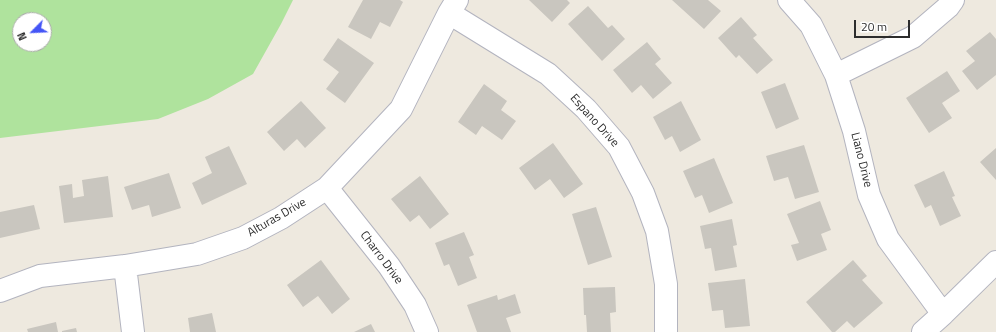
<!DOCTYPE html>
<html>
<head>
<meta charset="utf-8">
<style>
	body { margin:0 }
	#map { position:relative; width:996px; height:332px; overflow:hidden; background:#eee9df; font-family:"Titillium Web",sans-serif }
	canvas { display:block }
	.north { position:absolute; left:12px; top:12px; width:40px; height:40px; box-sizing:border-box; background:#fff; border:1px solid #ababab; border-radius:50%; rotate:246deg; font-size:11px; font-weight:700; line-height:16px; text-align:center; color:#2d2d2d }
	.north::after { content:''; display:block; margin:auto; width:14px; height:18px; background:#4455f6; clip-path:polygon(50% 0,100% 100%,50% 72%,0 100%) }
	.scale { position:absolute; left:854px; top:20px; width:56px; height:18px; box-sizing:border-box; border:2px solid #2d2d2d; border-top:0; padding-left:5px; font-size:12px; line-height:14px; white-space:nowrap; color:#2d2d2d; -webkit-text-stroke:3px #fff; paint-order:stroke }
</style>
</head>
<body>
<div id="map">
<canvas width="996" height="332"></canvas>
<div class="north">N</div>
<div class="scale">20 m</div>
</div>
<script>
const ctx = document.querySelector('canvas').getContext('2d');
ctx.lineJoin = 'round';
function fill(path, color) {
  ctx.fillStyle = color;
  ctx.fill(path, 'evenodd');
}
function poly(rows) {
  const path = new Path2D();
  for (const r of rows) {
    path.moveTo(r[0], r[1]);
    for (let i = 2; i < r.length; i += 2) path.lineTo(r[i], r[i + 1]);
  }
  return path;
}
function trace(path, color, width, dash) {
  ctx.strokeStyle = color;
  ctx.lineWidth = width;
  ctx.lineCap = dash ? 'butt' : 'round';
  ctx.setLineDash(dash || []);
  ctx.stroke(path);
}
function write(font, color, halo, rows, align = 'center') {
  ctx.font = font + ' "Titillium Web",sans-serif';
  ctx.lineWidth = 4;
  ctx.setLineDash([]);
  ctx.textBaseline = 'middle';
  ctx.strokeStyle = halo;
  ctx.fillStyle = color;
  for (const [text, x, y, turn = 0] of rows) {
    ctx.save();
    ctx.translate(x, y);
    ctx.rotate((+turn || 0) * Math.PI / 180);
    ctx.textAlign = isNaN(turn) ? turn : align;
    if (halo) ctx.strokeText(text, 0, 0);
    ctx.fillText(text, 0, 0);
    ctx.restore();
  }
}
fill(poly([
	[0,0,293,0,281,24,253,74,208,99,158,119,0,138],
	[20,20,44,20,44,44,20,44]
]), '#afe39d');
fill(poly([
	[363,0,400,0,403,2,390,27,380,22,371,39,348,27],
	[529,0,567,0,570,3,552,22],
	[672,0,708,0,721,11,704,29],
	[588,6,608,28,612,25,625,39,602,61,568,24],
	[741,17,757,35,753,38,773,60,757,74,739,55,736,58,718,38],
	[990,32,996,39,996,75,977,90,962,71,975,61,966,51],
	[338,38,374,63,345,103,326,89,339,72,323,60],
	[647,42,661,59,655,64,672,83,653,99,641,85,632,93,613,70],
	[947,71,960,91,942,103,952,118,929,133,906,98],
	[785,83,799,119,776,129,761,92],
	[484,84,507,101,501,110,516,121,502,140,482,126,476,135,458,122],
	[301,101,326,128,305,148,297,139,284,151,267,132],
	[681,101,701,140,680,152,672,136,665,140,653,117],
	[553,143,583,184,564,198,550,179,535,190,519,168],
	[804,145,819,192,795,199,788,177,774,181,766,156],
	[229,146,247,184,202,205,192,183,212,173,205,157],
	[996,148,996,180,980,162],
	[714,158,733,203,709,213,702,195,695,198,683,171],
	[944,171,955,196,952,197,961,216,940,226,931,205,925,208,914,185],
	[169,173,181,208,152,217,149,205,132,210,124,187],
	[108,176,113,217,64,223,59,186,72,184,73,198,84,196,82,180],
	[420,176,449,214,430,229,419,215,410,222,391,199],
	[820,201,831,230,821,234,827,250,797,261,791,245,799,243,787,214],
	[34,205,40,229,0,238,0,212],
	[596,207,612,257,588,265,572,214],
	[732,219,737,245,733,246,737,267,715,271,711,248,705,249,700,226],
	[464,232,474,255,469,257,477,278,458,286,449,264,444,266,435,243],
	[321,260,350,299,332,314,318,296,303,307,287,285],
	[853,260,867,276,862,280,883,303,854,328,847,321,835,332,832,332,806,302],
	[745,279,750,326,725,328,723,310,712,311,708,283],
	[615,287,616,312,610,313,611,332,587,332,586,315,584,315,583,288],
	[515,294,521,313,506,318,511,332,477,332,467,305,497,295,498,300],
	[212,313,216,332,190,332,188,318],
	[56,322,58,332,28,332,27,329],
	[371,324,375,332,354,332],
	[76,328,77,332,62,332,62,331]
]), '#c9c6bf');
const minor = poly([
	[789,0,811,25,836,75,854,131,869,195,888,239,943,314],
	[449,13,548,74,586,109,619,147,643,193,657,231,666,284,666,332],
	[836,75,913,37,948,7,953,0],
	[327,188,389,266,415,305,427,332],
	[125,266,133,332],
	[0,291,40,276,125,266,197,254,243,238,281,218,327,188,401,109,449,13,457,0],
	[923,332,943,314,996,262]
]);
trace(minor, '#b3b4bf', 24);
trace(minor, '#fff', 22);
write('12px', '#2d2d2d', '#fff', [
	["Espano Drive",594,121,48],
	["Liano Drive",861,160,76],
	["Alturas Drive",277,218,-30],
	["Charro Drive",381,258,53]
]);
</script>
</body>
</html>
